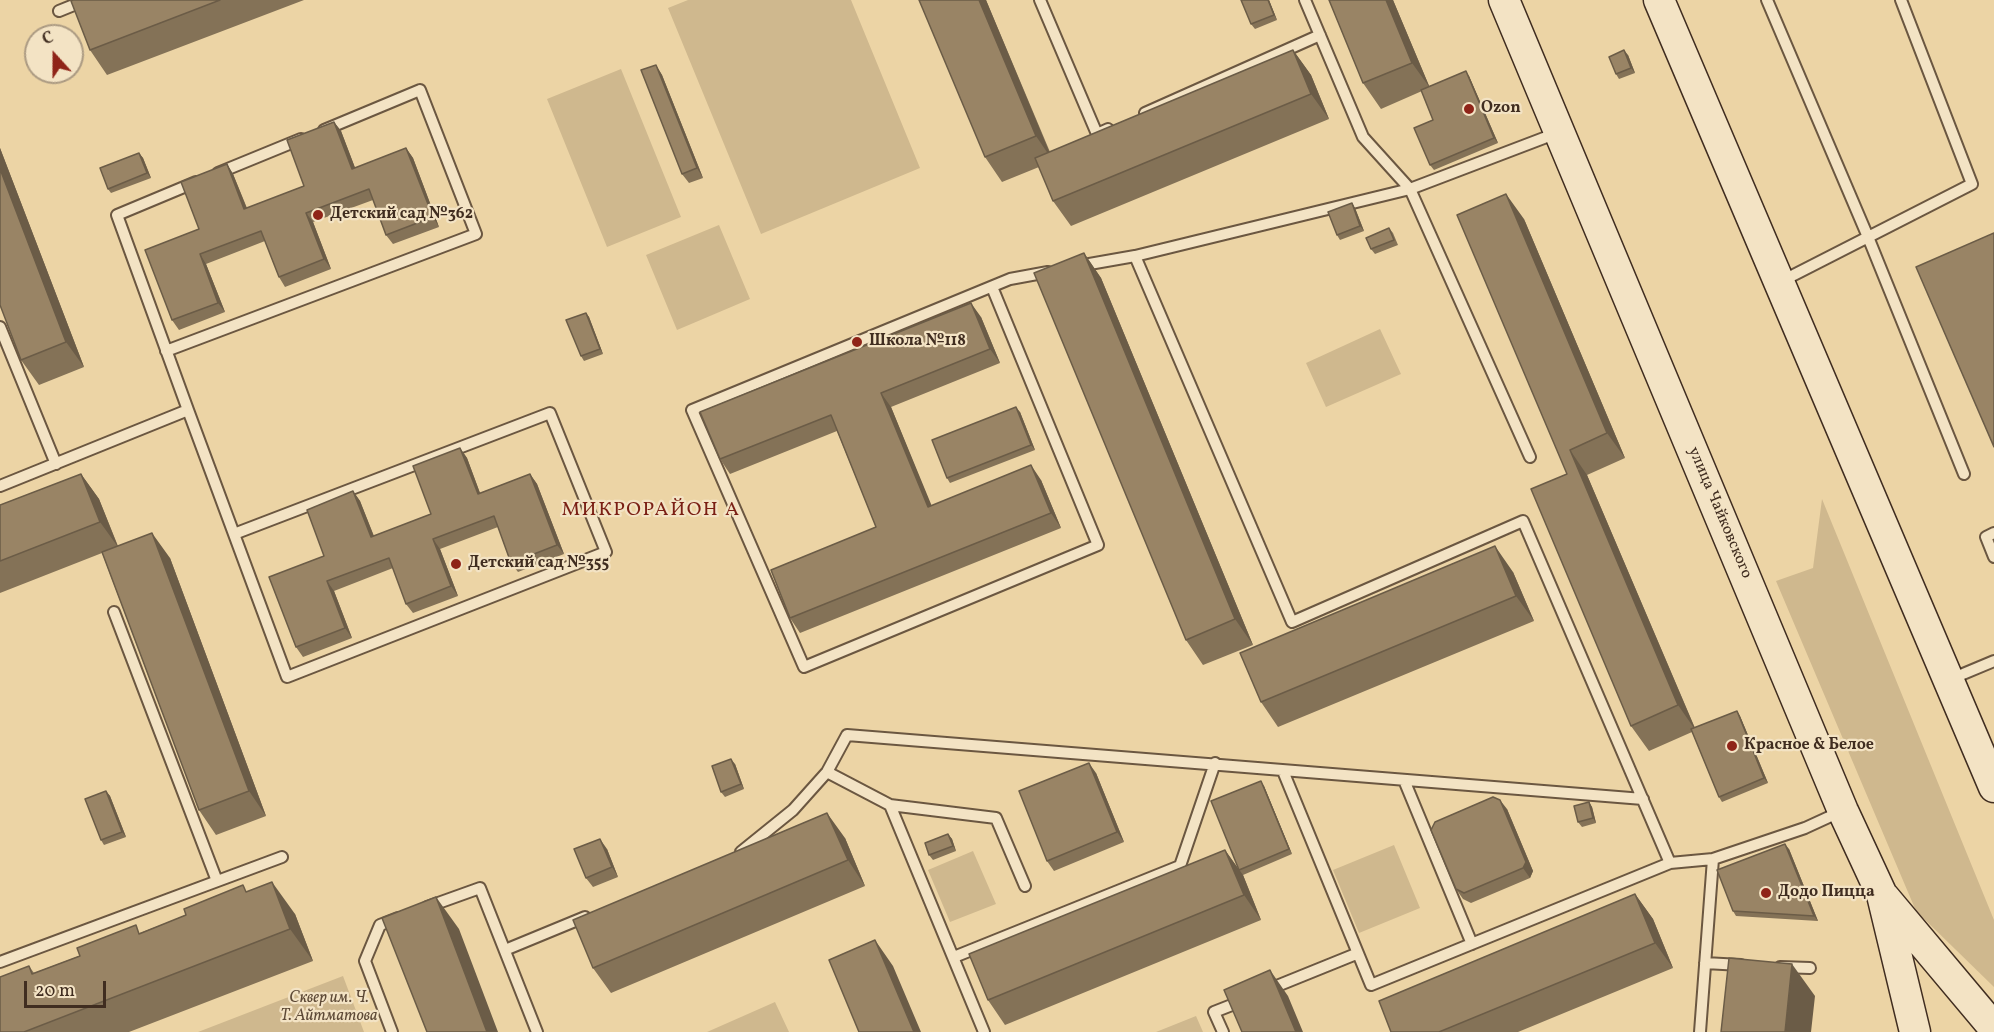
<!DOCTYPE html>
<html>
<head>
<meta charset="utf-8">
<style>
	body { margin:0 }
	#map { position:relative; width:1994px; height:1032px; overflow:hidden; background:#ecd4a5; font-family:Vollkorn,serif }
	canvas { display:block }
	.north { position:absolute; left:24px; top:24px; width:60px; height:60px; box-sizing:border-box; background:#f3e3c4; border:2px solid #ab9a82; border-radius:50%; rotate:339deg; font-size:16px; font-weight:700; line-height:24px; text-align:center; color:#402d20 }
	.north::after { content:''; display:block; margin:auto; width:21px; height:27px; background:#8f2418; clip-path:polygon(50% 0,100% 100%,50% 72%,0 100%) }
	.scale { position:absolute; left:24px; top:981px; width:82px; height:27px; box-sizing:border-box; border:3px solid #402d20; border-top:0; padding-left:8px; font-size:18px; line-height:21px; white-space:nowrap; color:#402d20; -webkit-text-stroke:4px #f3e3c4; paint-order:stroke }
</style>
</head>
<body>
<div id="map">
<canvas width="1994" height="1032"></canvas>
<div class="north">С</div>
<div class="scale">20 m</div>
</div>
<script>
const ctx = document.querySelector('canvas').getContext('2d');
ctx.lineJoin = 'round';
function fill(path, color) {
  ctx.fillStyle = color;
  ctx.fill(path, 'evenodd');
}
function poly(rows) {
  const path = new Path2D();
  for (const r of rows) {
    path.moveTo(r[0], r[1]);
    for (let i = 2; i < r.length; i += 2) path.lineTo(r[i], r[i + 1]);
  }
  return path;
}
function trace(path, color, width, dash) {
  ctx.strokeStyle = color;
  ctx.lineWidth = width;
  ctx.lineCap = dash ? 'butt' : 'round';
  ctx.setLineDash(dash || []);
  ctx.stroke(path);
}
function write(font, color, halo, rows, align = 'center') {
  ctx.font = font + ' Vollkorn,serif';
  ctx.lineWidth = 4.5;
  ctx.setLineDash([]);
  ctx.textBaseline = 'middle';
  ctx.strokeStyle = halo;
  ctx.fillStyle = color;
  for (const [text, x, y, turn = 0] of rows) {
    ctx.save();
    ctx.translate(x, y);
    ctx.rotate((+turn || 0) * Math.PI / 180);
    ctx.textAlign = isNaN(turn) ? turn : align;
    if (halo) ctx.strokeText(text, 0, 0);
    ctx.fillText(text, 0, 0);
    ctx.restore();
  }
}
fill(poly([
	[688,0,851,0,920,168,761,234,668,8],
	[621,69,681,217,607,247,547,99],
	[719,225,750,299,677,330,646,255],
	[1380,329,1401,374,1326,407,1306,363],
	[1822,499,1994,920,1994,987,1916,911,1776,581,1813,568],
	[1394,845,1420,908,1359,933,1333,870],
	[973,851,996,904,950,922,928,870],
	[343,976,364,1032,198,1032],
	[775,1002,789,1032,707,1032],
	[1196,1016,1203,1032,1156,1032]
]), '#cfb88e');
const lane = poly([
	[1040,0,1097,134,1108,129],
	[1305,0,1363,137,1410,189,1530,457],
	[1767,0,1868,237,1964,474],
	[59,11,86,0],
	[1145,113,1320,35],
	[218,173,301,139],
	[196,182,117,215,188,410,287,677,606,552,550,413,234,534],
	[1135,256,1292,622,1523,521,1670,863],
	[1078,266,1135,256,1410,189,1557,133],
	[1780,282,1972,184,1901,0],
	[992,287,1098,545,804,667,692,410,1010,279,1048,272],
	[0,327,56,464],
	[166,351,476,234,420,90,324,130],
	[0,486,188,410],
	[1994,533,1986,537,1994,557],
	[114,612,217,881],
	[1951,679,1994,661],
	[1283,771,1371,985,1670,863,1713,859,1805,828,1842,811],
	[827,772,890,805,984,1032],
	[1404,780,1472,944],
	[890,805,996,818,1025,886],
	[741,852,793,810,827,772,847,735,1643,799],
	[427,907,480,888,537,1032],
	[505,950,585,917],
	[954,957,1180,866,1215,763],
	[0,962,282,857],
	[1705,963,1741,965],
	[1780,967,1810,968],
	[1267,990,1356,954],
	[392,1032,365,961,380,925,398,918],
	[1223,1032,1214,1012,1242,1001],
	[1700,1032,1713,859]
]);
const secondary = poly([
	[1504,0,1843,811,1882,895,1915,1032],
	[1659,0,1994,787],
	[1884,897,1994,1028]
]);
trace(lane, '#6b5741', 14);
trace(secondary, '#402d20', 33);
trace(lane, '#f3e3c4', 10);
trace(secondary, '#f3e3c4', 30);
fill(poly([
	[73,0,304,0,107,75,90,50],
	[986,0,1050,152,1293,50,1311,75,1329,119,1071,226,1053,201,1039,167,1002,182,985,157],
	[1269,0,1277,20,1255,29,1251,24],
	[1329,0,1393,0,1429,86,1469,76,1498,143,1434,170,1430,165,1433,120,1422,91,1381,109,1363,83],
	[1628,55,1635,73,1619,79,1616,74],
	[656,65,662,75,703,178,689,183,682,174],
	[334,122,341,131,355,168,406,148,413,158,439,227,393,244,386,235,373,200,313,222,331,269,285,287,279,277,265,241,206,264,225,312,179,330,172,320,199,229,227,164,233,174,247,208,304,186],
	[0,148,84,367,39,385,21,360,0,305],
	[139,153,143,158,151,178,111,193,108,189],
	[1352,203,1355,208,1364,231,1340,240,1337,235],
	[1524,219,1625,458,1587,475,1695,728,1737,711,1740,716,1768,783,1722,802,1719,797,1692,732,1649,751,1631,726,1567,474],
	[1389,228,1393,233,1398,245,1375,254,1371,249],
	[1084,253,1101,278,1253,645,1203,665,1186,640],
	[586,313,589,317,603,354,584,361,581,356],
	[981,317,1000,363,891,407,931,506,1041,480,1061,528,800,633,790,618,876,527,837,431,730,474,720,459],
	[1020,412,1035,450,950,483,947,478],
	[460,448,467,458,480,493,530,474,537,484,564,554,518,572,511,563,498,527,440,549,458,596,413,613,406,604,393,568,334,591,352,638,303,657,296,647,324,556,353,491,360,501,374,536,431,514],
	[81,474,99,499,118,546,170,558,266,816,216,835,199,810,102,553,0,593,0,505],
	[1513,572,1534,621,1278,727,1261,702],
	[735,764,744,789,725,797,721,792],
	[1096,773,1124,842,1054,871,1047,861],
	[1264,786,1292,854,1243,875,1261,920,1005,1025,988,1000,1225,850,1239,870],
	[106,791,110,796,126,837,104,845,101,840],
	[1589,802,1592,807,1596,823,1582,827,1578,822],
	[1507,809,1533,871,1530,878,1471,903,1463,899,1456,889],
	[948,834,952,839,956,851,933,860,929,855],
	[845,838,865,886,611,993,593,968],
	[607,849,618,877,593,887,586,878],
	[1789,849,1818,921,1736,916,1733,911],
	[248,892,295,914,313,961,129,1032,0,1032,29,966,34,973],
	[1635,894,1653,919,1673,968,1518,1032,1391,1032]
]), '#847257');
fill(poly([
	[979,0,986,0,1053,161,1036,136],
	[1268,0,1269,0,1277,20,1274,15],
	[1386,0,1393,0,1430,88,1412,63],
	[1293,50,1311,75,1329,119,1311,94],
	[1624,50,1628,55,1635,73,1631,68],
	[656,65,662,75,703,178,697,168],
	[1466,71,1469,76,1498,143,1494,138],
	[334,122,341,131,359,178,352,169],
	[0,148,84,367,66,342,0,169],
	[406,148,413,158,439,227,433,217],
	[139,153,143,158,151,178,147,173],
	[227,164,233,174,251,219,244,209],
	[1506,194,1524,219,1625,458,1607,433],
	[1352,203,1355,208,1364,231,1360,226],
	[306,213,313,222,331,269,324,259],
	[1084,253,1101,278,1253,645,1235,619],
	[200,254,206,264,225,312,218,303],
	[971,303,981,317,1000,363,990,349],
	[586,313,589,317,603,354,600,349],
	[881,393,891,407,938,521,928,507],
	[1016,407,1020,412,1035,450,1031,445],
	[460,448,467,458,484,504,478,494],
	[1570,450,1587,475,1696,731,1678,705],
	[1031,465,1041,480,1061,528,1051,513],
	[81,474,99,499,118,547,100,522],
	[530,474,537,484,564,554,557,545],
	[353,491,360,501,378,547,371,537],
	[152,533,170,558,266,816,249,791],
	[433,539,440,549,458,596,451,586],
	[1495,546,1513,572,1534,621,1516,596],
	[327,581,334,591,352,638,345,628],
	[1737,711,1740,716,1768,783,1764,778],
	[731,759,735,764,744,789,741,784],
	[1089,763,1096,773,1124,842,1117,832],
	[1261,781,1264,786,1292,854,1289,849],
	[106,791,110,796,126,837,122,832],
	[1500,800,1507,809,1533,871,1530,878,1523,868],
	[1589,802,1592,807,1596,823,1593,818],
	[827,813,845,838,865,886,848,860],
	[948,834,952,839,956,851,953,846],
	[600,839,607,849,618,877,612,867],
	[1785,844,1789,849,1818,921,1814,916],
	[1225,850,1243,875,1261,920,1244,895],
	[272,882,295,914,313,961,290,929],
	[1635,894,1653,919,1673,968,1655,943],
	[436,897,459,929,498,1032,487,1032],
	[875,940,893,966,921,1032,914,1032],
	[1792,964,1815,996,1811,1032,1785,1032],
	[1270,970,1288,996,1303,1032,1296,1032]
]), '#6b5c47');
const building = poly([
	[73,0,220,0,90,50,71,1,73,0],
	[919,0,979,0,1036,136,985,157,919,0],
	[1241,0,1268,0,1274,15,1251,24,1241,0],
	[1329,0,1386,0,1412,63,1363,83,1329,0],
	[1293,50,1311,94,1053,201,1035,158,1293,50],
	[1624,50,1631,68,1616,74,1609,57,1624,50],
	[656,65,697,168,682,174,641,70,656,65],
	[1466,71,1494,138,1430,165,1414,128,1433,120,1421,90,1466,71],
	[334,122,352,169,406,148,433,217,386,235,369,189,306,213,324,259,279,277,261,231,200,254,218,303,172,320,145,250,199,229,181,182,227,164,244,209,304,186,287,140,334,122],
	[139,153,147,173,108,189,100,168,139,153],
	[0,169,66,342,21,360,0,305,0,169],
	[1506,194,1607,433,1570,450,1678,705,1631,726,1531,489,1567,474,1457,215,1506,194],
	[1352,203,1360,226,1337,235,1328,212,1352,203],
	[1389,228,1394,240,1371,249,1366,238,1389,228],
	[1994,233,1994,447,1916,267,1994,233],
	[1084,253,1235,619,1186,640,1034,273,1084,253],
	[971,303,990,349,881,393,928,507,1031,465,1051,513,790,618,771,570,876,527,831,415,720,459,700,412,971,303],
	[586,313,600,349,581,356,566,320,586,313],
	[1016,407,1031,445,947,478,932,440,1016,407],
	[460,448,478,494,530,474,557,545,511,563,494,516,433,539,451,586,406,604,389,558,327,581,345,628,296,647,269,577,324,556,307,510,353,491,371,537,431,514,413,466,460,448],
	[81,474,100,522,0,561,0,505,81,474],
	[152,533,249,791,199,810,102,552,152,533],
	[1495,546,1516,596,1261,702,1240,653,1495,546],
	[1737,711,1764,778,1719,797,1691,729,1737,711],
	[731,759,741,784,721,792,712,766,731,759],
	[1089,763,1117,832,1047,861,1019,791,1089,763],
	[1261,781,1289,849,1239,870,1211,801,1261,781],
	[106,791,122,832,101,840,85,799,106,791],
	[1493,797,1500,800,1526,862,1523,868,1464,893,1456,889,1431,830,1435,822,1493,797],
	[1589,802,1593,818,1578,822,1574,806,1589,802],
	[827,813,848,860,593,968,573,920,827,813],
	[948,834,953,846,929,855,925,843,948,834],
	[600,839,612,867,586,878,574,849,600,839],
	[1785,844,1814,916,1733,911,1717,870,1785,844],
	[1225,850,1244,895,988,1000,969,954,1225,850],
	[272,882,290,929,24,1032,0,1032,0,977,29,966,32,974,80,956,77,948,136,925,139,934,186,915,184,909,243,885,246,892,272,882],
	[1635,894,1655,943,1439,1032,1391,1032,1379,1001,1635,894],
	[436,897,487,1032,427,1032,382,918,436,897],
	[875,940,914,1032,859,1032,829,960,875,940],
	[1729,958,1792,964,1785,1032,1721,1032,1729,958],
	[1270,970,1296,1032,1242,1032,1224,990,1270,970]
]);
fill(building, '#998465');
trace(building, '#6b5c47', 1.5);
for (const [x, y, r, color] of [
	[1469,109,6,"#8f2418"],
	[318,215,6,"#8f2418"],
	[857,342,6,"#8f2418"],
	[456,564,6,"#8f2418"],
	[1732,746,6,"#8f2418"],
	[1766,893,6,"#8f2418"]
]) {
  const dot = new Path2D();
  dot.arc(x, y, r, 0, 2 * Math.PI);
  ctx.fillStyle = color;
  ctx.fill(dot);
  trace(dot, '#f3e3c4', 2);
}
write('bold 16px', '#402d20', '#f3e3c4', [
	["Ozon",1481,109],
	["Детский сад №362",330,215],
	["Школа №118",869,342],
	["Детский сад №355",468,564],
	["Красное & Белое",1744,746],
	["Додо Пицца",1778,893]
], 'left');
write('16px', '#402d20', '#f3e3c4', [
	["улица Чайковского",1719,513,67]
]);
write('italic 16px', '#5d4936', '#f3e3c4', [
	["Сквер им. Ч.",329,999],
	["Т. Айтматова",329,1017]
]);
ctx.letterSpacing = '1.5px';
write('20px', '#7a1f14', '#f3e3c4', [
	["МИКРОРАЙОН А",651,511]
]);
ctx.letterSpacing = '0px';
</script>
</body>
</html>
